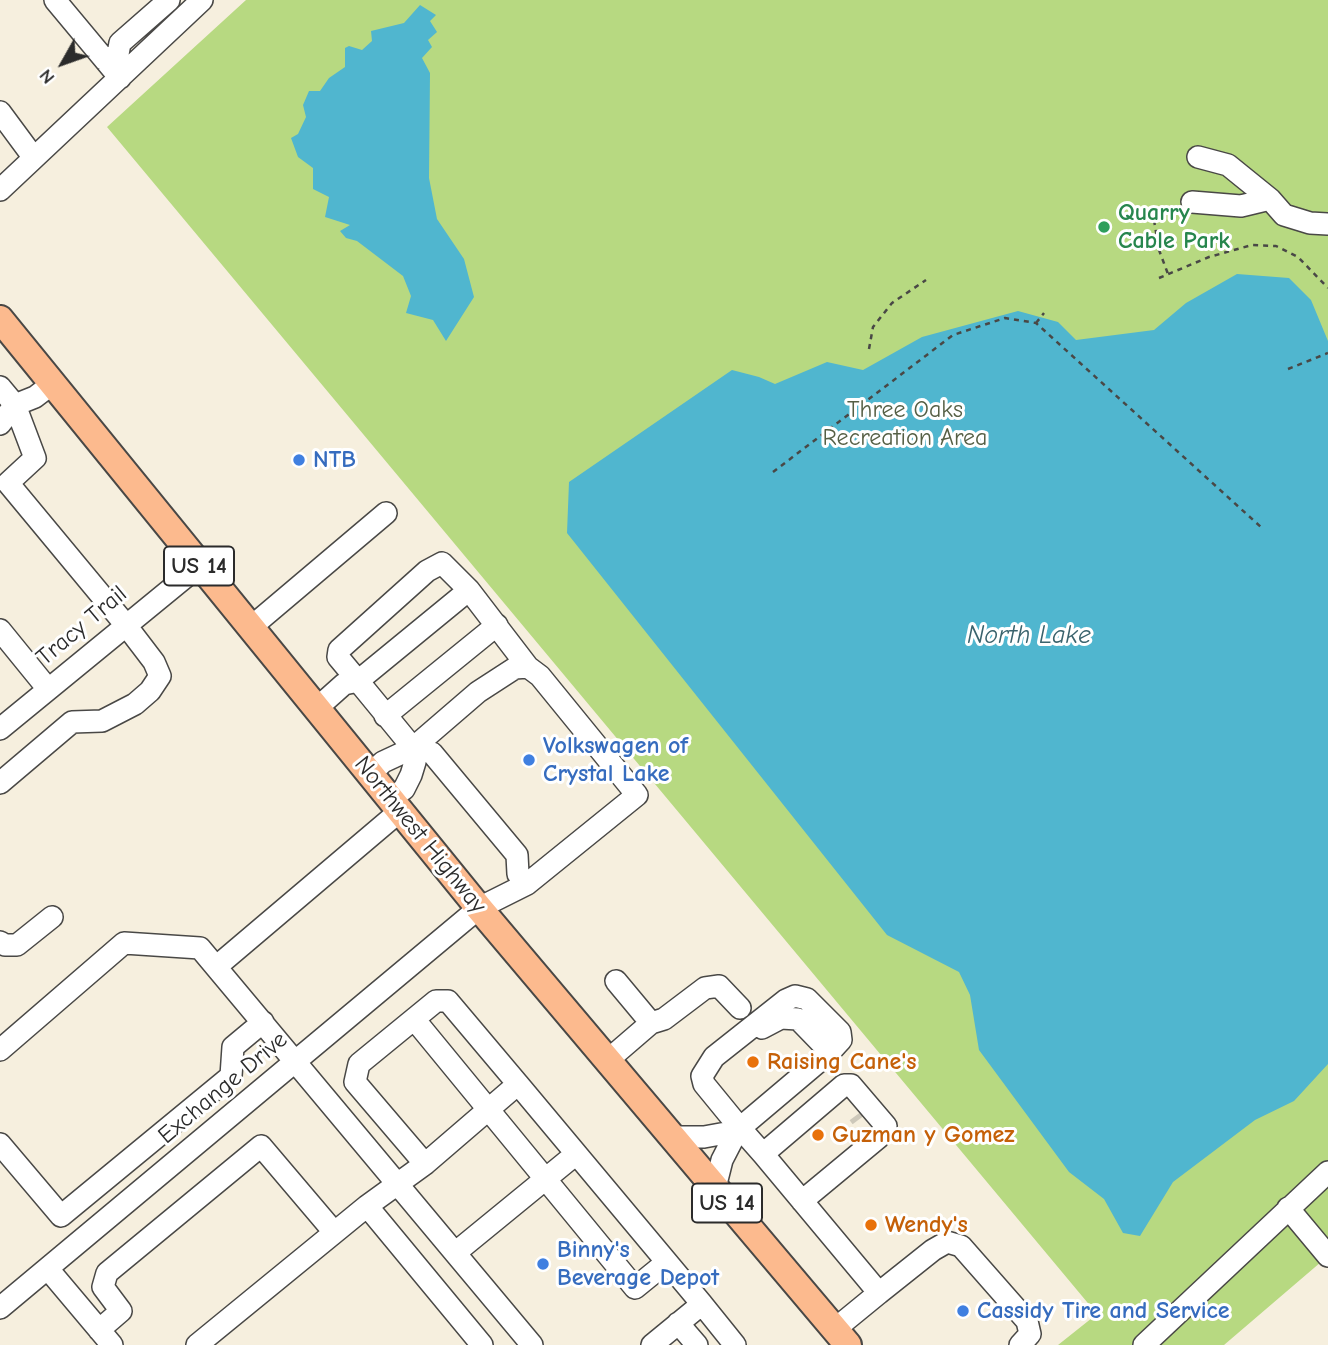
<!DOCTYPE html>
<html>
<head>
<meta charset="utf-8">
<style>
	body { margin:0 }
	#map { position:relative; width:1328px; height:1345px; overflow:hidden; background:#f6efde; font-family:"Comic Neue",sans-serif }
	canvas { display:block }
	.north { position:absolute; left:28px; top:28px; width:70px; height:70px; -webkit-text-stroke:5px #fff; paint-order:stroke; rotate:230deg; font-size:19px; font-weight:700; line-height:28px; text-align:center; color:#2b2b2b }
	.north::after { content:''; display:block; margin:auto; width:24px; height:32px; background:#2b2b2b; clip-path:polygon(50% 0,100% 100%,50% 72%,0 100%) }
</style>
</head>
<body>
<div id="map">
<canvas width="1328" height="1345"></canvas>
<div class="north">N</div>
</div>
<script>
const ctx = document.querySelector('canvas').getContext('2d');
ctx.lineJoin = 'round';
function fill(path, color) {
  ctx.fillStyle = color;
  ctx.fill(path, 'evenodd');
}
function poly(rows) {
  const path = new Path2D();
  for (const r of rows) {
    path.moveTo(r[0], r[1]);
    for (let i = 2; i < r.length; i += 2) path.lineTo(r[i], r[i + 1]);
  }
  return path;
}
function trace(path, color, width, dash) {
  ctx.strokeStyle = color;
  ctx.lineWidth = width;
  ctx.lineCap = dash ? 'butt' : 'round';
  ctx.setLineDash(dash || []);
  ctx.stroke(path);
}
function write(font, color, halo, rows, align = 'center') {
  ctx.font = font + ' "Comic Neue",sans-serif';
  ctx.lineWidth = 6;
  ctx.setLineDash([]);
  ctx.textBaseline = 'middle';
  ctx.strokeStyle = halo;
  ctx.fillStyle = color;
  for (const [text, x, y, turn = 0] of rows) {
    ctx.save();
    ctx.translate(x, y);
    ctx.rotate((+turn || 0) * Math.PI / 180);
    ctx.textAlign = isNaN(turn) ? turn : align;
    if (halo) ctx.strokeText(text, 0, 0);
    ctx.fillText(text, 0, 0);
    ctx.restore();
  }
}
fill(poly([
	[246,0,1328,0,1328,1256,1224,1345,1058,1345,1097,1314,107,127]
]), '#b7d981');
fill(poly([
	[420,5,436,15,430,21,437,32,428,40,432,47,422,58,430,73,429,178,437,219,464,259,474,297,446,341,433,320,406,313,411,296,403,276,357,241,346,238,340,231,350,225,325,217,329,197,313,189,313,168,298,157,291,138,298,134,306,117,303,105,309,91,320,91,329,78,345,67,345,48,349,46,362,50,372,41,371,31,404,23],
	[1237,274,1289,278,1311,300,1328,341,1328,1064,1294,1101,1255,1120,1173,1182,1140,1236,1123,1233,1104,1199,1069,1172,979,1050,970,995,959,972,887,935,567,533,569,482,732,370,759,377,775,384,827,362,863,370,922,337,1018,311,1058,322,1076,340,1154,330,1186,303]
]), '#50b6cf');
trace(poly([
	[858,1114,861,1118]
]), '#cdc8ba', 21, [21, 10]);
const minor = poly([
	[55,0,120,78],
	[105,60,118,54,120,43,169,0],
	[0,112,34,158],
	[1198,157,1228,165,1270,199,1284,215,1310,223,1328,224],
	[0,190,202,0],
	[1192,202,1241,206,1270,199],
	[0,387,15,405,35,458,8,483,125,624,154,662,160,676,150,691,135,704,102,721,72,722,0,783],
	[0,424,15,405,35,397,52,384],
	[250,628,386,513],
	[0,630,48,689],
	[316,709,344,684,358,681,338,657,339,650,427,571,442,563,469,590,528,667],
	[385,716,497,625],
	[0,729,199,566],
	[413,748,432,753,517,855,518,874,527,884],
	[390,799,404,789,411,775,415,762,413,748,358,681,469,590],
	[0,942,5,945,17,945,52,917],
	[216,967,400,811],
	[616,981,651,1023],
	[414,1019,635,1288,667,1262],
	[762,1028,781,1018,798,1019,830,1052],
	[0,1050,124,943,200,948,532,1345],
	[608,1060,651,1023,664,1019,705,988,719,986,740,1008],
	[518,1084,702,1304,652,1345],
	[671,1137,704,1137,737,1131],
	[0,1144,61,1216,231,1076,233,1047,263,1022],
	[763,1154,844,1085,851,1085,886,1126,878,1138,802,1201],
	[715,1188,722,1160,737,1131,740,1128,830,1052,841,1040,840,1032,807,999,795,996,786,1000,714,1057,702,1076,704,1084,740,1128,763,1154,879,1293,835,1329],
	[367,1206,482,1345],
	[1288,1208,1328,1256],
	[455,1253,576,1154],
	[48,1269,112,1345],
	[879,1293,933,1250,947,1242,961,1246,1027,1321,1030,1334,1020,1345],
	[702,1304,735,1345],
	[0,1308,479,908,527,884,637,795,540,676,528,667,515,668,478,692,413,748,383,762,370,774],
	[678,1323,697,1345],
	[99,1330,121,1311,103,1287,107,1273,261,1146,334,1232],
	[197,1345,367,1206,425,1164,518,1084,448,1001,436,1001,359,1064,355,1082,425,1164],
	[1144,1345,1328,1172]
]);
const major = poly([
	[0,319,479,908,848,1345]
]);
trace(minor, '#494846', 24);
trace(major, '#494846', 30);
trace(poly([
	[1154,220,1159,250,1168,274],
	[1159,278,1209,257,1252,245,1276,246,1298,257,1328,288],
	[1036,323,1044,313],
	[869,349,873,327,892,303,926,280],
	[1288,369,1328,353],
	[773,472,953,335,1005,318,1036,323,1262,528]
]), '#494846', 2.5, [5, 5]);
trace(minor, '#fff', 21);
trace(major, '#fcba8e', 26);
for (const [x, y, r, color] of [
	[1104,227,7,"#2e9e5b"],
	[299,460,7,"#3f7fe0"],
	[529,760,7,"#3f7fe0"],
	[753,1062,7,"#e8710a"],
	[818,1135,7,"#e8710a"],
	[871,1225,7,"#e8710a"],
	[543,1264,7,"#3f7fe0"],
	[963,1311,7,"#3f7fe0"]
]) {
  const dot = new Path2D();
  dot.arc(x, y, r, 0, 2 * Math.PI);
  ctx.fillStyle = color;
  ctx.fill(dot);
  trace(dot, '#fff', 2.5);
}
for (const [x, y, w] of [
	[199,566,70],
	[727,1203,70]
]) {
  const box = new Path2D();
  box.roundRect(x - w / 2, y - 19.5, w, 39, 5);
  ctx.fillStyle = '#fff';
  ctx.fill(box);
  trace(box, '#2b2b2b', 2);
}
write('bold 23px', '#2b2b2b', null, [
	["US 14",199,566],
	["US 14",727,1203]
]);
write('bold 24px', '#27864d', '#fff', [
	["Quarry",1118,213],
	["Cable Park",1118,241]
], 'left');
write('24px', '#555f45', '#fff', [
	["Three Oaks",905,410],
	["Recreation Area",905,438]
]);
write('bold 24px', '#366cbe', '#fff', [
	["NTB",313,460],
	["Volkswagen of",543,746],
	["Crystal Lake",543,774],
	["Binny's",557,1250],
	["Beverage Depot",557,1278],
	["Cassidy Tire and Service",977,1311]
], 'left');
write('24px', '#2b2b2b', '#fff', [
	["Tracy Trail",82,626,-40],
	["Northwest Highway",420,835,51],
	["Exchange Drive",223,1088,-40]
]);
write('bold 24px', '#c56008', '#fff', [
	["Raising Cane's",767,1062],
	["Guzman y Gomez",832,1135],
	["Wendy's",885,1225]
], 'left');
write('italic 26px', '#3a636d', '#fff', [
	["North Lake",1029,636]
]);
</script>
</body>
</html>
